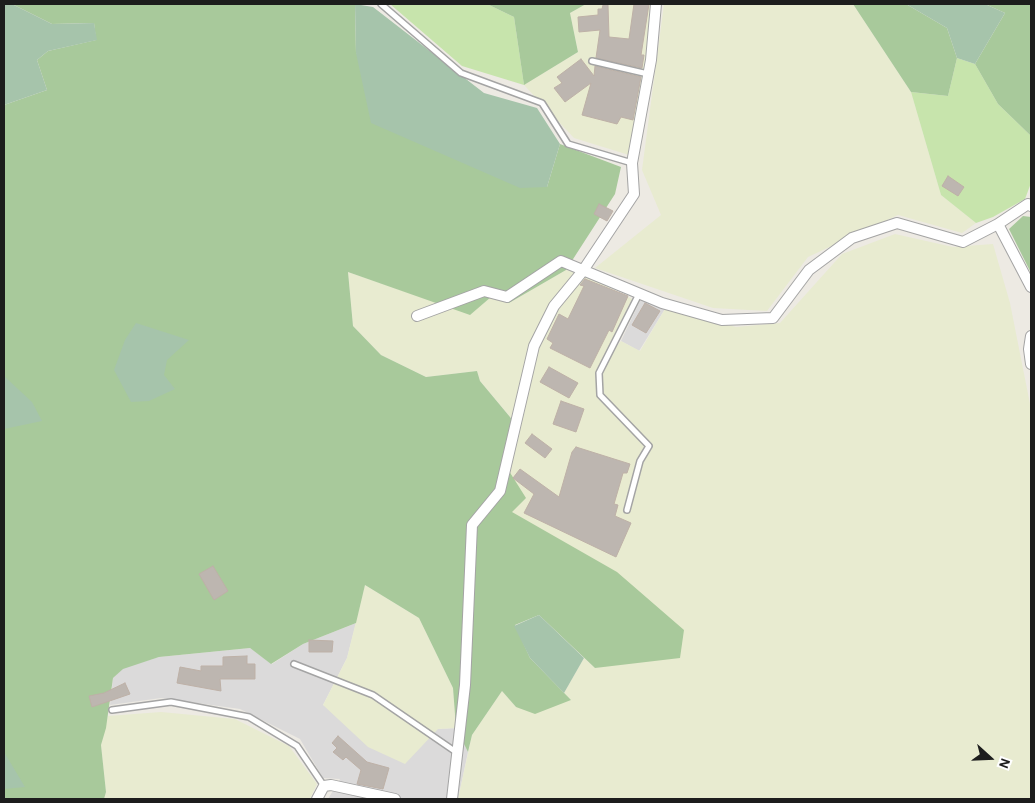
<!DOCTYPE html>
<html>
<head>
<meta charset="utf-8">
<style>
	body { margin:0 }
	#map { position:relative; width:1035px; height:803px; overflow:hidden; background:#edeae3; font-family:"Alegreya Sans",sans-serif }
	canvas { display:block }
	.frame { position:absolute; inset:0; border:5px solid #1d1d1d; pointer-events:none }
	.north { position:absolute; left:965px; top:733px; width:50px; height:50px; -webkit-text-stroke:4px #fff; paint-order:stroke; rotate:110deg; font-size:14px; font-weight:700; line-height:20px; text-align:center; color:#1d1d1d }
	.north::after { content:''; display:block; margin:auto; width:18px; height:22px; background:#1d1d1d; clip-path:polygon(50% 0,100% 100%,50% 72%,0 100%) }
</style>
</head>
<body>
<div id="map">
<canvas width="1035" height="803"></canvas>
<div class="frame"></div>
<div class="north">N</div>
</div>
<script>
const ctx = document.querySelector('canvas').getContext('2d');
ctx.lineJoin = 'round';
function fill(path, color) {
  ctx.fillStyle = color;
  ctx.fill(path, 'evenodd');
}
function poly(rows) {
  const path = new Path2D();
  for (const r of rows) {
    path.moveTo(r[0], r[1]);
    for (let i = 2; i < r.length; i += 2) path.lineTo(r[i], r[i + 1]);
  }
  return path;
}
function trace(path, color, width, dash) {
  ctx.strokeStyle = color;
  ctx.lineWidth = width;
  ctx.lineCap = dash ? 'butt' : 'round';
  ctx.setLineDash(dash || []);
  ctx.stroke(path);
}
fill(poly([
	[641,299,665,309,639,351,621,341],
	[356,623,347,658,323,705,438,729,456,728,468,752,458,799,328,799,340,779,323,778,300,739,240,709,161,698,110,705,113,678,123,668,159,657,250,648,272,664,303,644]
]), '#dbdada');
fill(poly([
	[586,4,652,4,644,78,629,155,574,138,524,85,578,52,570,13],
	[664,4,853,4,911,92,941,195,976,223,962,233,898,215,808,257,767,311,713,308,595,268,661,215,642,170],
	[895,234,953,247,993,244,1010,303,1031,409,1031,799,458,799,472,735,502,691,516,707,571,700,564,693,584,658,595,668,621,663,512,512,509,471,520,429,528,348,512,419,480,381,477,371,426,377,381,355,353,326,348,272,470,314,491,297,509,303,566,270,576,273,534,336,585,275,632,299,595,374,621,341,640,351,665,309,736,327,780,323,842,254],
	[365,585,419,618,453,688,456,728,438,729,405,764,368,747,323,705,347,658],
	[161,712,235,719,289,746,317,784,310,799,104,799,106,792,101,745,108,716]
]), '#e8ebd0');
fill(poly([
	[390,4,487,4,514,17,524,85,462,66],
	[957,58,975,64,998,104,1031,136,1031,183,1025,199,993,217,976,223,941,195,911,92,948,96]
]), '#c7e4ac');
fill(poly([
	[12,4,355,4,356,53,547,187,560,144,621,167,615,194,566,270,509,303,491,297,470,315,348,272,353,326,381,355,426,377,477,371,480,381,520,429,509,471,526,498,512,512,617,572,684,630,680,658,595,668,539,615,515,625,530,658,571,700,535,714,516,707,502,691,472,735,468,752,456,728,453,688,419,618,365,585,356,623,303,644,271,664,250,648,159,657,123,669,113,678,106,728,101,745,106,792,104,799,4,799,4,105,47,90,37,60,48,51,96,40,94,23,52,24],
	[487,4,586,4,570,13,578,52,524,85,514,17],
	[853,4,906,4,947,28,957,58,948,96,911,92],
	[985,4,1031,4,1031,136,998,104,975,64,1005,13],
	[1023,216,1031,217,1031,273,1009,229]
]), '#a8c99b');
fill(poly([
	[4,4,12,4,52,24,94,23,97,40,48,51,37,60,47,90,4,105],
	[355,4,373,7,484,93,537,108,560,144,547,187,520,188,371,123,356,53],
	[906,4,985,4,1005,13,975,64,957,58,947,28],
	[136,323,189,340,167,360,164,375,175,389,149,401,131,402,114,370,125,340],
	[4,376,32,402,42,421,4,429],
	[539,615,584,658,564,693,530,658,514,626],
	[4,752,25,787,4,789]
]), '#a6c4ab');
const building = poly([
	[634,4,649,4,641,55,644,55,642,68,596,58,600,30,579,32,578,17,598,15,598,9,602,9,603,5,608,5,609,37,629,39,634,4],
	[581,59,594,76,595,66,641,77,633,120,621,117,617,124,582,115,591,83,565,102,554,88,562,83,557,77,581,59],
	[948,176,964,187,958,196,942,186,948,176],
	[599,204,613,211,607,221,594,214,599,204],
	[585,279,628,296,612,332,609,330,590,368,550,348,553,343,547,339,559,314,568,319,584,286,580,285,585,279],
	[645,303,660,311,646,333,632,325,645,303],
	[549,367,578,383,569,398,540,382,549,367],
	[561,401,584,409,576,432,553,424,561,401],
	[532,434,552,449,545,458,525,443,532,434],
	[576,447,630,464,627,473,623,473,614,504,618,505,615,516,631,523,616,557,524,513,534,494,513,478,520,469,559,497,572,452,576,447],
	[213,566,228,591,214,600,199,574,213,566],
	[309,640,333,641,332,652,309,652,309,640],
	[247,656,247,664,255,664,255,679,220,679,221,691,177,683,180,667,201,671,201,666,223,666,223,657,247,656],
	[125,683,130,694,92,707,89,696,104,693,125,683],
	[338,736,367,762,389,768,383,789,357,784,361,770,346,757,343,760,333,752,337,748,332,743,338,736]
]);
fill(building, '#bdb6b0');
trace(building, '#beb1a7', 1);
const lane = poly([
	[381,4,461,73,542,103,568,144,632,163],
	[592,61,648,74],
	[627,510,640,461,649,446,600,395,599,373,639,294],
	[294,664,373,695,456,752],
	[112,710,171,702,249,717,297,746,324,786]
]);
const street = poly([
	[998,224,1028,204,1031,206],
	[417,316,484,291,507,297,561,261,662,303,722,320,773,318,809,270,852,238,897,223,963,242,998,224,1031,287],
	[1031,336,1029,349,1031,364],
	[317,799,324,786,331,785,395,799],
	[452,799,465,685,472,525,500,491,534,346,554,306,582,272,634,194,632,163,651,60,656,4]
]);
trace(lane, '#a4a4a4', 8);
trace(street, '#a4a4a4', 12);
trace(lane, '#fff', 5);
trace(street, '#fff', 10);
</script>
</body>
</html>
